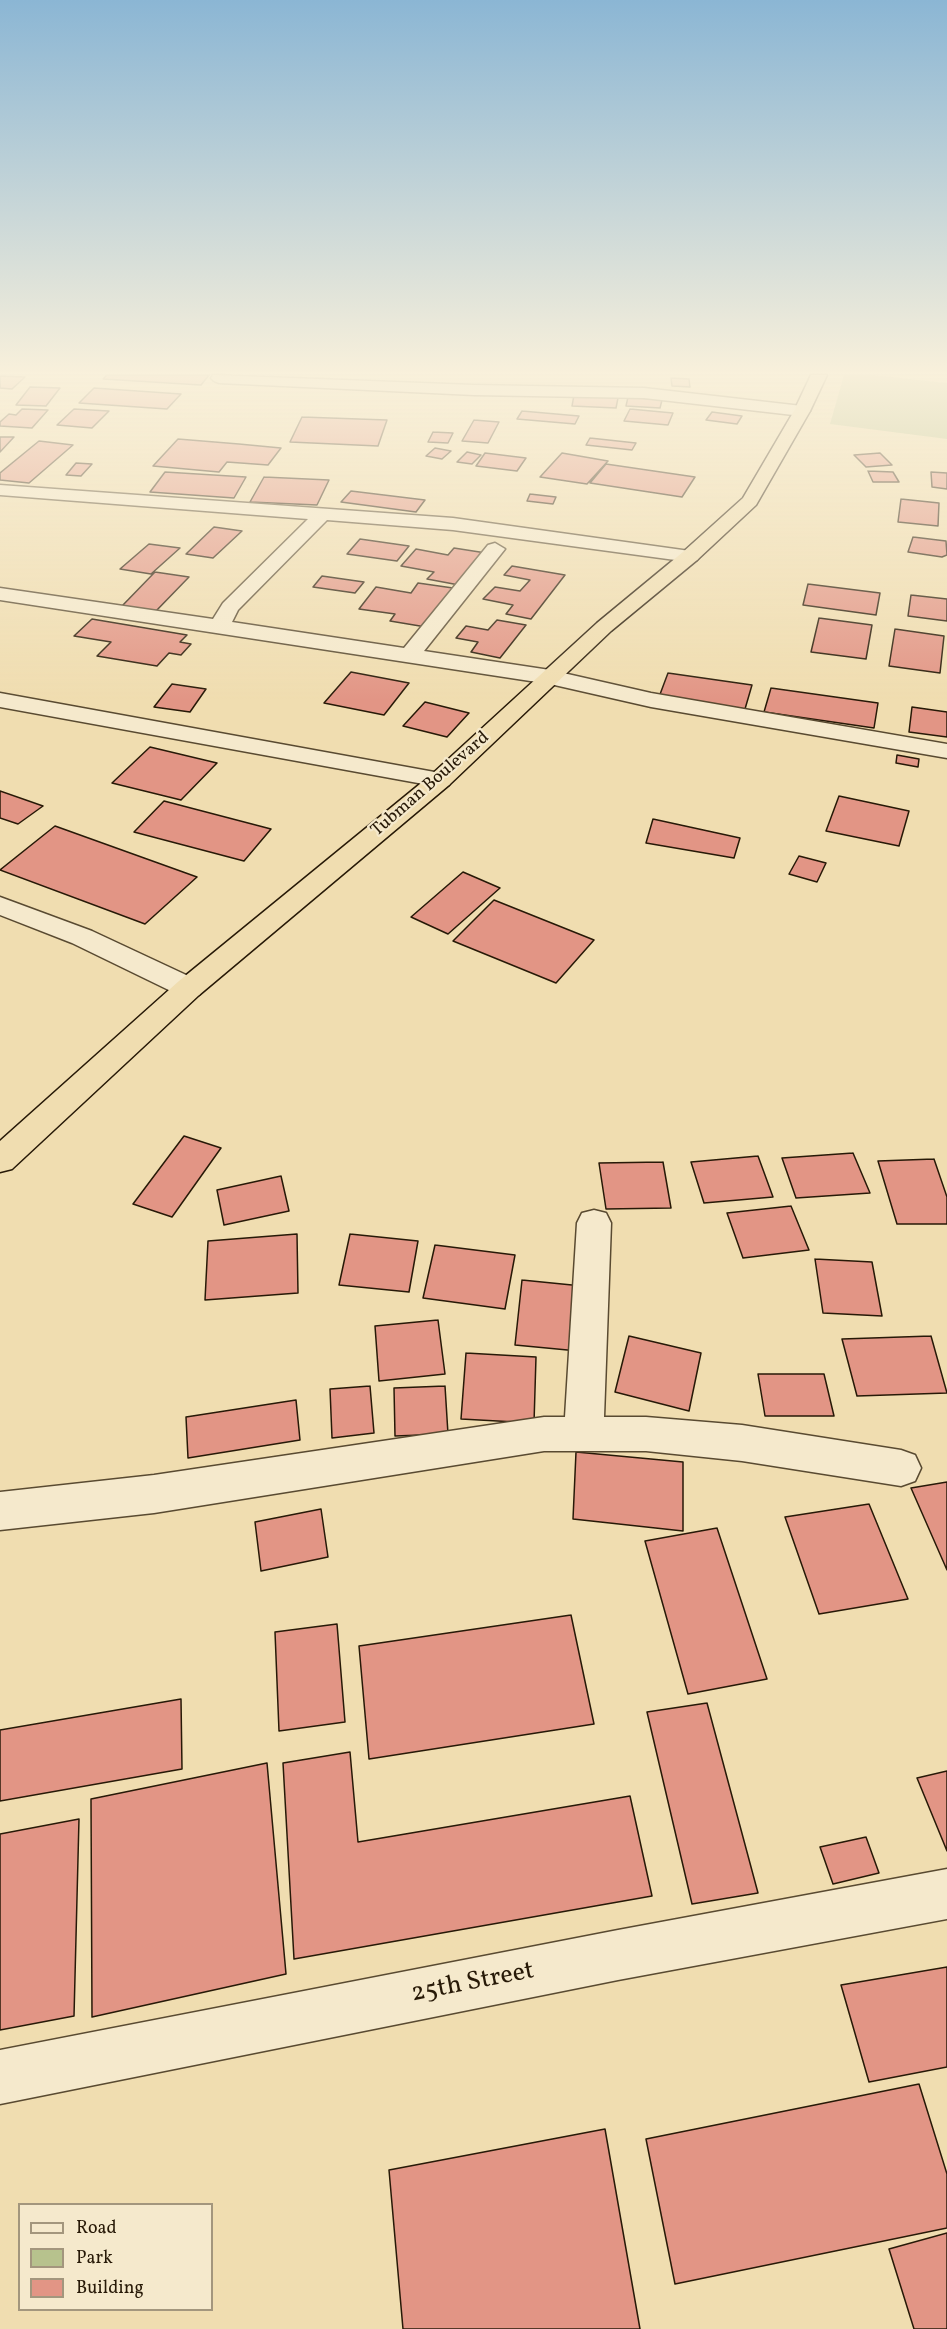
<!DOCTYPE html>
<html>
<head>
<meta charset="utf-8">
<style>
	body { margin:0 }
	#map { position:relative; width:947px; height:2329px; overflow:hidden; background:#f0ddb0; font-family:Vollkorn,serif }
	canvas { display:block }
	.legend { position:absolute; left:18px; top:2203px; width:195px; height:108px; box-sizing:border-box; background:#f5e9cc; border:2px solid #a3967d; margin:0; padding:8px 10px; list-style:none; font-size:18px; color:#271907 }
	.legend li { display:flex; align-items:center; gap:12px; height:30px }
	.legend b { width:30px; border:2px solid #a3967d }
</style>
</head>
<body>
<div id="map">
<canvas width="947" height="2329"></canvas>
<ul class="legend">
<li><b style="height:8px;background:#f5e9cc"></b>Road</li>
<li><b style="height:16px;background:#b7c28d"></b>Park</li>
<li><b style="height:16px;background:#e29585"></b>Building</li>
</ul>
</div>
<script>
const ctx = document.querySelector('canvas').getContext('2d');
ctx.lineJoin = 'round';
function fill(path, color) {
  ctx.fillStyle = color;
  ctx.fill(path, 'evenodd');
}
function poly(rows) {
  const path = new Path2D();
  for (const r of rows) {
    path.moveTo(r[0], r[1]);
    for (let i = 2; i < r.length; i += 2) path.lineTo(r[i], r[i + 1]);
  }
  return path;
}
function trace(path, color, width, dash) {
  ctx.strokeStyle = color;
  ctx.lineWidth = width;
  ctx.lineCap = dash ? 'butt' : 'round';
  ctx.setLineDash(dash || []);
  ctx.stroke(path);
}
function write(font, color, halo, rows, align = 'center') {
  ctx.font = font + ' Vollkorn,serif';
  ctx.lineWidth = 4.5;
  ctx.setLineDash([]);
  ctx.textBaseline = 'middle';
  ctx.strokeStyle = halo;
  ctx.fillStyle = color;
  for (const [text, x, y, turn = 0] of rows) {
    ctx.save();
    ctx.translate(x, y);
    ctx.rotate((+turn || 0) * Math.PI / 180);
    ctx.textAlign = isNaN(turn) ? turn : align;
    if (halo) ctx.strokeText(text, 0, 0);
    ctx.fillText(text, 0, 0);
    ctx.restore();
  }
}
fill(poly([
	[844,375,873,375,947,383,947,439,830,424]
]), '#b7c28d');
const building = poly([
	[107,375,209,375,201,385,103,379,107,375],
	[0,376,25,377,12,389,0,388,0,376],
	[671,378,689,379,690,387,672,386,671,378],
	[30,387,60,388,46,406,16,405,30,387],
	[94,388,181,394,167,409,79,403,94,388],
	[574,395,618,398,616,408,572,406,574,395],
	[628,397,662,400,660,408,626,406,628,397],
	[22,409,48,410,32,428,0,426,0,422,9,414,16,415,22,409],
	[74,409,109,411,92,428,57,425,74,409],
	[630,409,673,413,668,425,624,421,630,409],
	[522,411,579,416,575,424,517,419,522,411],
	[712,412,742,416,737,424,706,420,712,412],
	[302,417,387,420,378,446,290,442,302,417],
	[474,420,499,422,488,443,462,441,474,420],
	[433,432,453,433,448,443,428,442,433,432],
	[0,437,14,437,0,452,0,437],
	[590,438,636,443,632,450,586,445,590,438],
	[178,439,239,444,281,448,268,465,227,462,219,472,153,466,178,439],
	[39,441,73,445,29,483,0,480,0,473,39,441],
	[435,448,451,451,442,459,426,456,435,448],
	[467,452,481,455,472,464,457,462,467,452],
	[485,453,526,458,517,471,476,466,485,453],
	[562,453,608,461,587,484,540,477,562,453],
	[880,453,892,465,866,467,854,455,880,453],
	[76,463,92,464,81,476,66,475,76,463],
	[606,464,695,477,682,497,590,483,606,464],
	[868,471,893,472,899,482,873,482,868,471],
	[165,472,246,477,234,498,150,492,165,472],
	[931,472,947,473,947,489,932,487,931,472],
	[264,477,329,480,317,505,250,502,264,477],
	[351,491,425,500,416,512,341,502,351,491],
	[530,494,556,497,553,504,527,501,530,494],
	[901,499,939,503,938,526,898,522,901,499],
	[214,527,242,531,213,558,186,554,214,527],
	[913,537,946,541,947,555,942,557,908,552,913,537],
	[360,539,409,546,397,561,347,554,360,539],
	[149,544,180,548,151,574,120,569,149,544],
	[454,548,486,553,459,585,427,579,434,572,401,566,416,549,448,555,454,548],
	[512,566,565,575,531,619,506,614,513,605,483,599,495,587,520,591,530,580,504,575,512,566],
	[155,572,189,577,156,611,122,606,155,572],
	[322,576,364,582,355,593,313,587,322,576],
	[418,583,453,588,426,627,390,621,395,614,359,609,376,587,411,593,418,583],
	[808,584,880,593,876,615,803,605,808,584],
	[911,595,947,599,947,621,908,616,911,595],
	[819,618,872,625,866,659,811,652,819,618],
	[92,619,187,635,180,642,191,644,181,655,169,653,157,666,97,656,111,642,74,636,92,619],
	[497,620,526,625,500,658,471,652,478,642,456,638,466,626,488,630,497,620],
	[895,629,944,636,940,673,889,666,895,629],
	[351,672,409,683,384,715,324,703,351,672],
	[668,673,752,685,745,709,659,697,668,673],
	[172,684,206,689,190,712,154,707,172,684],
	[771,688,878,703,874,728,764,712,771,688],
	[425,702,469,713,447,737,403,726,425,702],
	[912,707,947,712,947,737,909,732,912,707],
	[150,747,217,763,181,800,112,783,150,747],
	[897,755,919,759,918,767,896,763,897,755],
	[0,791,43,806,18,824,0,818,0,791],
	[839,796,909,811,899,846,826,831,839,796],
	[164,801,271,829,244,861,134,832,164,801],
	[653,819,740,838,734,858,646,843,653,819],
	[55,826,197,877,145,924,0,870,55,826],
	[799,856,826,863,817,882,789,874,799,856],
	[463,872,500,888,448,934,411,917,463,872],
	[494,900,594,940,556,983,453,941,494,900],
	[184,1136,221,1148,172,1217,133,1204,184,1136],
	[853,1153,870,1193,796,1198,782,1158,853,1153],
	[758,1156,773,1197,704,1203,691,1162,758,1156],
	[934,1159,947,1197,947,1224,897,1224,878,1161,934,1159],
	[663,1162,671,1208,606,1209,599,1163,663,1162],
	[281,1176,289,1211,224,1225,217,1190,281,1176],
	[791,1206,809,1250,743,1258,727,1213,791,1206],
	[297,1234,298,1293,205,1300,208,1241,297,1234],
	[350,1234,418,1241,409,1292,339,1285,350,1234],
	[435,1245,515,1255,505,1309,423,1298,435,1245],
	[815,1259,872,1262,882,1316,823,1313,815,1259],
	[522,1280,582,1286,578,1351,515,1345,522,1280],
	[438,1320,445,1374,379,1381,375,1326,438,1320],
	[629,1336,701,1353,689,1411,615,1392,629,1336],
	[931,1336,947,1393,857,1396,842,1339,931,1336],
	[466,1353,536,1357,534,1423,461,1419,466,1353],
	[758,1374,824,1374,834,1416,765,1416,758,1374],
	[370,1386,374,1433,332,1438,330,1389,370,1386],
	[445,1386,448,1434,395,1436,394,1388,445,1386],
	[296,1400,300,1440,188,1458,186,1417,296,1400],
	[576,1452,683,1462,683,1531,573,1519,576,1452],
	[947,1482,947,1570,911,1488,947,1482],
	[869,1504,908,1599,819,1614,785,1517,869,1504],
	[321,1509,328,1557,261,1571,255,1522,321,1509],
	[717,1528,767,1679,688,1694,645,1541,717,1528],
	[571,1615,594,1724,369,1759,359,1646,571,1615],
	[337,1624,345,1722,279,1731,275,1632,337,1624],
	[181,1699,182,1769,0,1801,0,1730,181,1699],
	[707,1703,758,1893,692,1904,647,1712,707,1703],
	[350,1752,358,1842,630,1796,652,1896,294,1959,283,1763,350,1752],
	[267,1763,286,1974,92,2017,91,1799,267,1763],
	[947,1771,947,1851,917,1778,947,1771],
	[79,1819,74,2016,0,2030,0,1834,79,1819],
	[866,1837,879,1873,833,1884,820,1847,866,1837],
	[947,1967,947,2067,869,2082,841,1985,947,1967],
	[919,2084,947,2174,947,2228,675,2284,646,2139,919,2084],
	[605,2129,640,2329,403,2329,389,2170,605,2129],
	[947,2233,947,2329,914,2329,889,2249,947,2233]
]);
fill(building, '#e29585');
trace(building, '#271907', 1.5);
const minor = poly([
	[213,375,474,385,644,388,802,406,810,411,802,416,644,398,474,395,219,383,214,381,211,378,213,375],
	[0,485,453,518,697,552,700,556,697,560,690,562,453,530,327,520,238,610,232,622,404,648,488,545,495,543,505,549,424,651,550,670,651,693,947,744,947,758,651,707,550,684,0,600,0,588,213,619,223,603,308,519,0,495,0,485],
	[0,693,440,773,449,775,452,780,449,785,440,787,0,707,0,693],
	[594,1210,606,1213,611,1223,604,1417,646,1417,742,1425,901,1450,915,1455,921,1468,915,1481,901,1486,742,1461,646,1451,544,1451,154,1513,0,1530,0,1492,154,1475,544,1417,565,1417,577,1223,582,1213,594,1210],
	[947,1869,947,1919,618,1980,0,2104,0,2050,618,1930,947,1869]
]);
const tertiary = poly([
	[0,897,92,931,199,981,204,988,199,995,189,998,179,995,72,943,0,915,0,897]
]);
const trunk = poly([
	[811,375,827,375,810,411,756,505,697,560,611,631,449,785,199,995,12,1169,0,1172,0,1141,179,981,431,775,597,623,683,552,743,498,794,411,811,375]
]);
trace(minor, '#594a31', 3);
trace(tertiary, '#594a31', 3);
trace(trunk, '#271907', 3);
fill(minor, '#f5e9cc');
fill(tertiary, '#f5e9cc');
fill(trunk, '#f0ddb0');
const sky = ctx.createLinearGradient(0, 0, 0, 701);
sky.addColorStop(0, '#8bb6d4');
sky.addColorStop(0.53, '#f8f0db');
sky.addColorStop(1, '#f8f0db00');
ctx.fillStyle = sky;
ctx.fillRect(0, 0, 947, 701);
write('18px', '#271907', '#f5e9cc', [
	["Tubman Boulevard",431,785,-41]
]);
write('26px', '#271907', '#f5e9cc', [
	["25th Street",473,1984,-11]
]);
</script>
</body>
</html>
